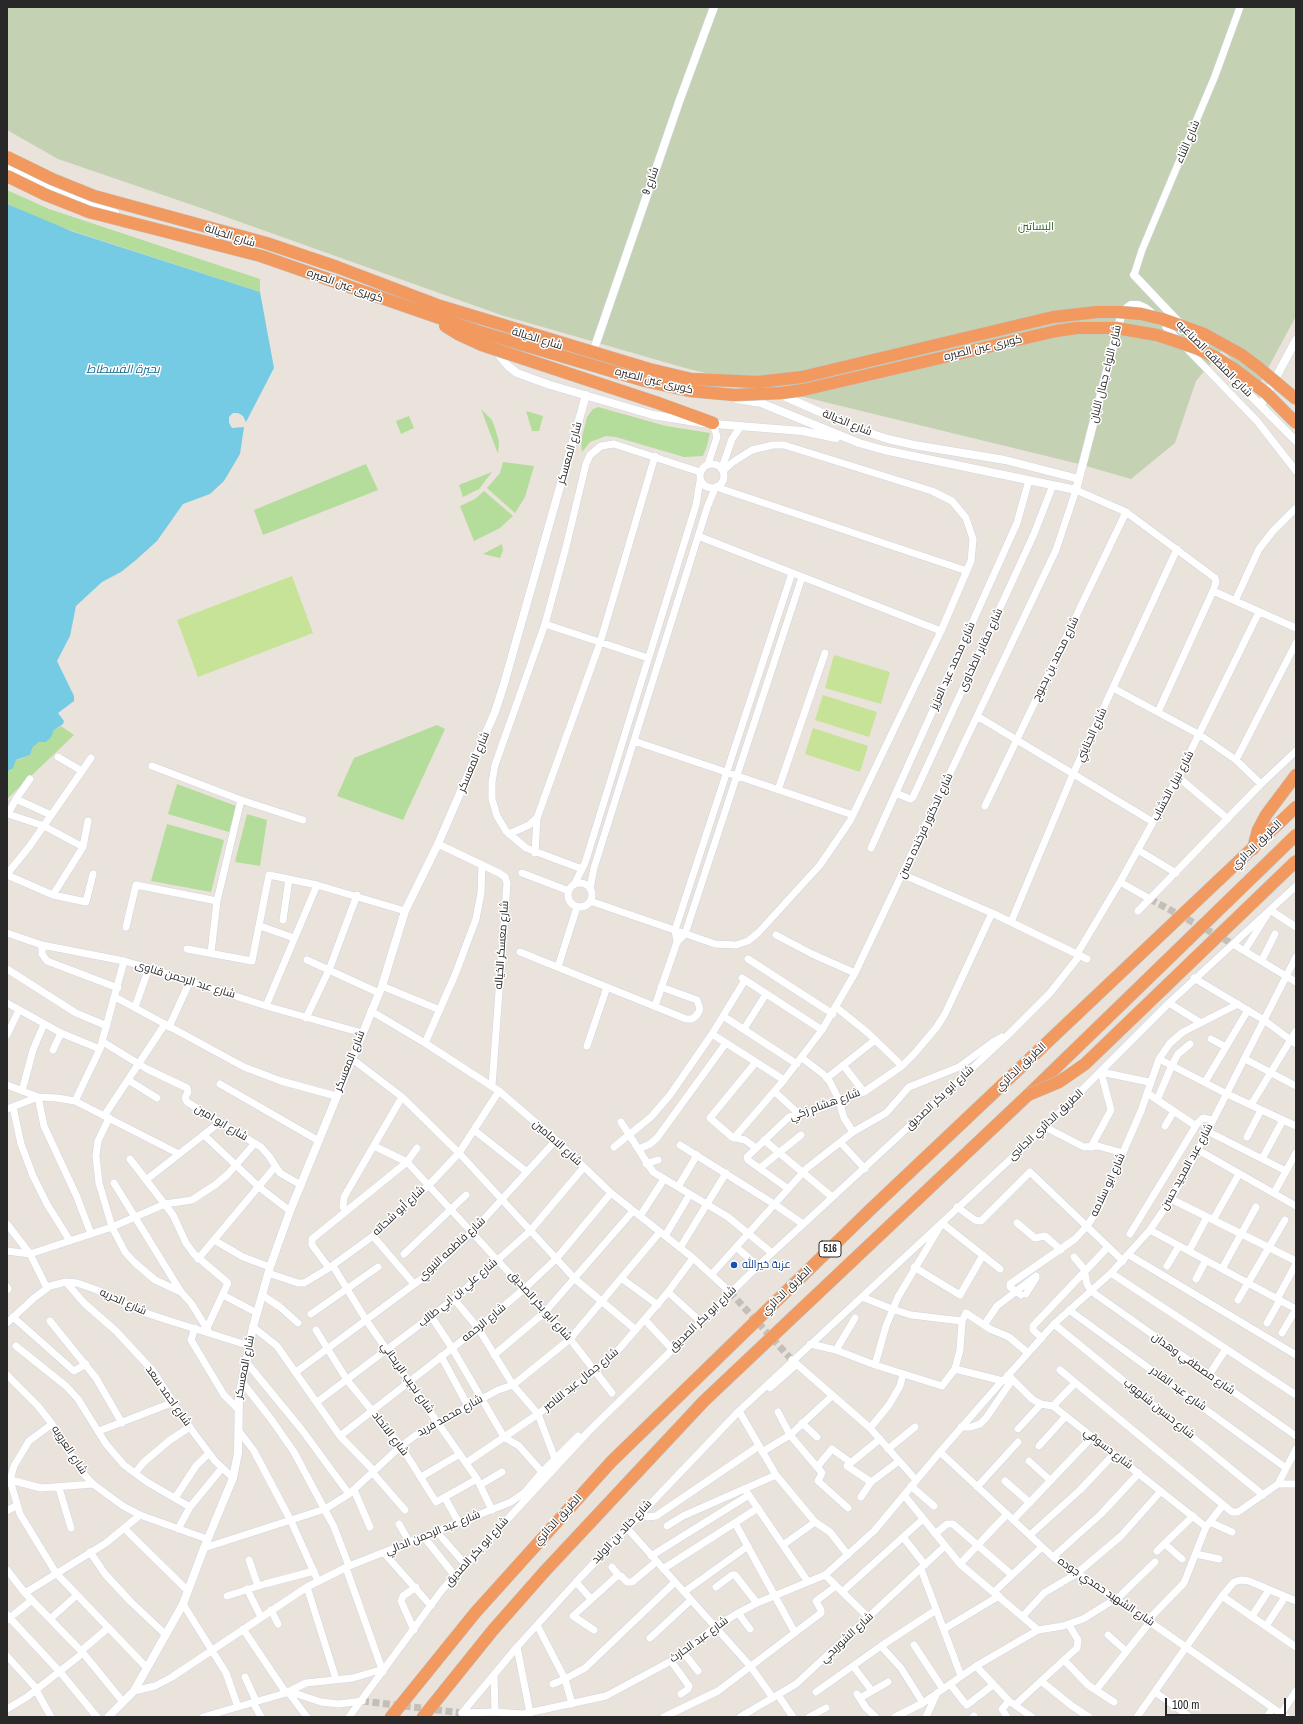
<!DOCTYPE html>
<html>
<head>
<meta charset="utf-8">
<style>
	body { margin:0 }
	#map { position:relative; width:1303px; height:1724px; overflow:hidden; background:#eae3db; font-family:"Archivo Narrow",sans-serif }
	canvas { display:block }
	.frame { position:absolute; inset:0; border:8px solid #282828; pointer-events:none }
	.scale { position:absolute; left:1165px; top:1698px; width:121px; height:18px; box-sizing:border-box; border:2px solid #282828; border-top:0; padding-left:5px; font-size:12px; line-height:14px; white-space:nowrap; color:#282828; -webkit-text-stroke:3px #fff; paint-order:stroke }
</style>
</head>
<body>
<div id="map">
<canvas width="1303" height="1724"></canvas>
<div class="frame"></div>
<div class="scale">100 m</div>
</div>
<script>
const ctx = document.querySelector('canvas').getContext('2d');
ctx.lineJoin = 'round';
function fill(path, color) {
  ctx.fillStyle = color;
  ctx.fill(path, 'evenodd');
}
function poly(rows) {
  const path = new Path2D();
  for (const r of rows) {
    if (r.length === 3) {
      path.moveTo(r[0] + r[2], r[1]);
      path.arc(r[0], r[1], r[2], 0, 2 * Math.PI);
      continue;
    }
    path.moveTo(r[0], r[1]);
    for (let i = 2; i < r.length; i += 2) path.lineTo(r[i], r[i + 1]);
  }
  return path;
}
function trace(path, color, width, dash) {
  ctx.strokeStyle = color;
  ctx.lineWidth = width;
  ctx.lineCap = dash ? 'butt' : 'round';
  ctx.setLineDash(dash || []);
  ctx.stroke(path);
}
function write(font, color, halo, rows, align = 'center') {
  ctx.font = font + ' "Archivo Narrow",Cairo,sans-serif';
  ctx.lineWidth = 3;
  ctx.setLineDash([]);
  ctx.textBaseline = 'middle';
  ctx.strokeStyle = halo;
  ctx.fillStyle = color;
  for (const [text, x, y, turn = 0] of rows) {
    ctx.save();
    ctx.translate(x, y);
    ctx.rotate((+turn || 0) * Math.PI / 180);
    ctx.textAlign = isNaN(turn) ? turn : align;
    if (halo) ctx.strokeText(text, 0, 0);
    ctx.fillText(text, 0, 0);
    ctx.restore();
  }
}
fill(poly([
	[7,190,49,209,260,279,260,292,51,224,7,204],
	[598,407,666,426,710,433,707,446,703,456,684,457,616,437,606,436,590,442,582,452,581,441,587,417,593,409],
	[481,409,492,420,495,428,499,442,498,454],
	[526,411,543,416,539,431,532,431],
	[409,416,414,428,401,434,396,421],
	[503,462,534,466,525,497,515,513,487,488,500,473],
	[366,464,378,490,263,535,254,510],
	[492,472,479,489,463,497,459,485],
	[484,491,513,516,500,528,474,541,460,506,475,499],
	[502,544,503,550,500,558,483,554],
	[437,725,445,729,403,820,337,796,354,758],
	[61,726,74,735,7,799,7,772,11,770,15,761,30,755,33,747,39,742,46,741,54,730],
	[177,784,236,806,229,832,168,814],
	[247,814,267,820,260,866,235,862],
	[167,824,224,840,211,892,151,881]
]), '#b4dc9b');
fill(poly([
	[7,7,1296,7,1296,316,1259,385,1222,350,1196,381,1175,443,1131,479,1079,464,685,368,501,315,198,207,58,159,7,130]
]), '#c4d2b3');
fill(poly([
	[292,576,313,633,198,677,177,620],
	[834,655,890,672,881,704,825,688],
	[823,695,877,712,869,737,815,720],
	[813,728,868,746,860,772,805,754]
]), '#c6e398');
fill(poly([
	[7,204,71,231,260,292,274,368,246,422,243,416,238,413,233,413,229,417,229,423,232,428,244,427,240,454,224,481,210,494,183,504,157,541,136,560,121,572,102,582,76,606,70,636,57,661,74,696,74,701,58,713,64,721,63,724,54,730,51,737,46,742,39,742,33,747,30,755,16,760,13,768,7,772]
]), '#75cbe4');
trace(poly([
	[1150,899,1233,944],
	[730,1292,792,1360],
	[362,1701,462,1713]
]), '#c3beb7', 7, [7, 3.5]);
const minor = poly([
	[1134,275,1142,250,1215,76,1240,7],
	[1166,327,1257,421,1296,471],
	[712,476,12],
	[708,464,717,437,713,423],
	[722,468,732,439,741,426],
	[716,487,967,571],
	[698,536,941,631],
	[1213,591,1296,628],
	[1235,601,1259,549,1273,531,1296,508],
	[545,624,648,658],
	[1113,688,1200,735,1236,760,1261,784],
	[977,716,1153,822],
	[634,741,853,815],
	[58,757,82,771],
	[1236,760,1296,643],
	[152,766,241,800,303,820],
	[1178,777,1228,819],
	[30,779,16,799,8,814,44,826,83,847],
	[778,790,825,653],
	[896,793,910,799,913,797,1034,534,1053,485],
	[16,799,51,815],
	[985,806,1126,512],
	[509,834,529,825,537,818],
	[438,844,499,873,505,877,507,883,492,1086],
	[871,848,1017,523,1029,480],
	[1138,850,1176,873],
	[535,853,537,818,600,643,655,456],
	[582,869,526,848,506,831,497,816,492,799,492,782,495,765,545,624,566,547,586,464,590,455,601,446,614,444,700,472],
	[522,873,569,891],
	[7,874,29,847,91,758],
	[7,875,53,895,86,902,93,874],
	[904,875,992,913,1087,959],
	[1120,882,1150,899],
	[580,895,12],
	[574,885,585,863,696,505,700,481],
	[590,888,594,868,707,508,715,488],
	[53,895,83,847,88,821],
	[590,901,715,944,736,945,748,941,758,933,820,865,850,821,941,631,971,561,973,539,966,518,952,501,932,491,784,445,773,445,752,450,733,462,723,471],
	[1138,911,1261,784,1296,751],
	[283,920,289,879],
	[1011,922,1073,774,1177,549],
	[260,926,294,938],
	[126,927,136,885,217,901],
	[7,933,42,945,124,961,149,968,266,1006,362,1033],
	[776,935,812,954,855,973],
	[677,942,675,930,792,573],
	[1233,944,1296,982],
	[42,945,42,954,47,961,118,988],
	[187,949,252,961,269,875,317,885,405,911],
	[1245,950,1270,910,1296,927],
	[520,952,686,1019,692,1019,697,1015,700,1009,697,1000,661,987],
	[211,953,217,901,241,800],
	[1077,954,1120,882,1178,777,1259,612],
	[748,959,833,1014],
	[307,960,379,993],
	[1262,960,1275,934],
	[558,967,577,907],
	[7,969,76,1013,107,1026],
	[742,978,822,1030],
	[1194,978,1264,1020,1296,1044],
	[382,986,440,1010],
	[115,997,244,1067,281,1081,336,1096],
	[7,1003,61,1033,100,1049],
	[1169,1003,1201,1023],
	[266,1006,317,885],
	[655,1006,677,942,685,934,802,577],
	[135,1007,149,968],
	[837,1008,868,1033,902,1066],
	[371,1011,425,1043,499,1091,556,1140,611,1193,693,1258,730,1292],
	[723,1016,797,1064],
	[306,1018,329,970,357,895],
	[169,1027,190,981],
	[744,1029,766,994],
	[712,1034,784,1080],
	[7,1035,19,1010],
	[1211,1039,1226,1047],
	[103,1042,147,1069,187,1088,188,1092,185,1098,187,1102,261,1147,269,1156,280,1173,301,1185],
	[425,1043,455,975,476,919,481,893,482,865],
	[587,1046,607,987],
	[53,1050,61,1033],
	[351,1058,402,1097,459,1153,575,1279,636,1330],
	[802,1058,823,1074,830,1082,838,1098,844,1118,853,1132],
	[1159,1059,1225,1093,1296,1126],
	[1245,1059,1296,1086],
	[756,1062,710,1118,732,1137,745,1140,756,1148],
	[843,1065,864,1092],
	[827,1078,875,1040],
	[128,1080,157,1098],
	[1205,1082,1248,1010],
	[220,1084,319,1141],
	[7,1085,38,1097,57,1098,75,1101,179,1154],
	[22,1091,33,1050,44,1024],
	[775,1092,799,1114],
	[1147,1093,1193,1124,1197,1124,1203,1118,1212,1120],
	[1157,1100,1172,1065,1178,1054,1190,1044],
	[75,1101,100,1049,124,961],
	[1251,1105,1296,1031],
	[13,1107,21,1144,33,1176,47,1204,70,1241],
	[7,1109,38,1097,44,1126,77,1197,91,1234],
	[104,1116,165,1024],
	[109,1118,98,1141,96,1156,99,1183,112,1227,125,1252,134,1262,155,1280,181,1292],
	[621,1122,653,1172,728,1217,772,1253],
	[1165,1126,1174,1111],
	[1045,1127,1084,1147,1098,1146,1123,1153],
	[474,1130,527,1172],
	[1207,1131,1286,1171],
	[204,1135,259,1187,290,1211],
	[1247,1137,1261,1110],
	[734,1138,784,1080,822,1030,855,973,1056,550,1076,490,1126,512,1215,578,1216,582,1213,591,1158,712],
	[764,1140,832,1197],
	[841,1143,865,1169],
	[680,1145,774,1204,803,1224],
	[374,1146,407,1162,570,1339,612,1393],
	[614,1147,651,1117,670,1095,712,1034,745,980],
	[1091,1147,1111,1110,1101,1072,1149,1082],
	[639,1149,650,1144,657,1138,726,1043],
	[1198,1150,1296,1206],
	[130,1159,173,1215,186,1243,194,1254,228,1283,207,1328],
	[1262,1159,1283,1120],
	[646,1164,658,1160],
	[760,1168,801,1135],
	[146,1180,220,1122],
	[114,1183,181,1292,191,1303,209,1332],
	[678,1187,697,1155],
	[787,1188,748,1160,747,1157,789,1117,808,1113,864,1092,902,1066,914,1054,936,1028,945,1014,992,913],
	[1274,1193,1296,1153],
	[1171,1199,1296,1261],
	[957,1207,975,1220,981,1221,1030,1172,1123,1261],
	[346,1211,343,1207,344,1197,402,1097],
	[640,1216,664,1179],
	[1213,1220,1239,1174],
	[1017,1223,1035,1238,1045,1236,1061,1250],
	[7,1224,30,1254,47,1288],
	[1150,1230,1296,1309],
	[1130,1234,1197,1124],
	[373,1236,414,1284],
	[665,1236,690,1194],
	[214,1240,243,1257,270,1267],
	[736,1247,758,1266],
	[680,1248,726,1173],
	[7,1251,30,1254,112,1227,165,1204,192,1200,215,1185,228,1174,255,1143],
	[1189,1251,1207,1217],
	[404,1254,466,1195],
	[1129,1255,1296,1355],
	[1074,1257,1084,1269,1087,1284,1091,1291,1296,1436],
	[198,1259,275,1167],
	[333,1266,366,1320,477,1479,492,1510],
	[1167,1266,1179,1246],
	[914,1267,960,1295,983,1255],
	[329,1268,312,1245,312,1239,407,1162,417,1148],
	[1222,1269,1256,1207],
	[268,1273,298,1283,304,1283,329,1268,373,1236,429,1185,459,1153,499,1091],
	[1111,1273,1296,1395],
	[712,1274,806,1169,853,1132,886,1113,909,1087,959,1067,993,1042,1002,1037],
	[621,1278,658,1305],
	[1196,1279,1206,1260],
	[66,1282,84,1303,116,1331,153,1371,185,1421,215,1461,233,1478],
	[7,1287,8,1289],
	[668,1292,700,1321],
	[1026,1294,1036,1278],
	[223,1295,257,1313],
	[262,1295,280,1307,298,1323],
	[1021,1295,1010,1287,1010,1284,1075,1239,1087,1226,1099,1208,1141,1111,1159,1059,1170,1043,1183,1032,1238,1004],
	[862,1297,892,1309,911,1315,962,1321,966,1313,990,1329,1009,1337,1028,1353],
	[454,1299,478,1328,513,1385,538,1414,555,1459],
	[1277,1299,1296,1264],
	[1238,1300,1285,1220],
	[1069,1310,1286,1468],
	[311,1314,378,1267],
	[431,1316,452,1348,504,1437,519,1446,542,1472],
	[13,1317,74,1371,86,1364],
	[645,1320,672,1349],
	[50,1321,96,1378,122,1423],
	[7,1323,34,1298,50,1286,66,1282,77,1283,97,1290,140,1311,167,1320,250,1346],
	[1267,1323,1280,1300],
	[1054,1324,1263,1495],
	[984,1325,997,1306,1036,1276],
	[253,1327,277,1346,340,1436,374,1471],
	[195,1328,191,1340,224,1395,237,1408],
	[316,1330,347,1380,401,1446,436,1502,477,1479],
	[1282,1333,1296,1309],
	[1042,1338,1033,1330,1033,1326,1108,1247],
	[810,1344,836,1350,875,1365,942,1386,955,1369,960,1350,962,1321],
	[16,1346,66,1386,78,1399,106,1444,124,1465,147,1482,190,1507],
	[836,1350,855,1318],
	[494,1355,545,1312,633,1211],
	[441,1356,468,1406],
	[792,1360,870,1428,916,1480],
	[247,1363,302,1430,349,1494],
	[875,1365,886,1326,898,1297,942,1223,1000,1269],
	[955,1369,1003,1381,1054,1324,1111,1273,1150,1230,1171,1199,1198,1150,1296,957],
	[1060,1370,1232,1512,1238,1512,1278,1484,1296,1449],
	[296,1372,428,1274,472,1232,556,1140],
	[7,1375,38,1406,52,1424,82,1472,93,1484,123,1506,140,1515,207,1539],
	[1008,1375,1032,1399,1041,1404,1053,1406,1206,1527],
	[1209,1375,1226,1349],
	[242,1382,271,1419,294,1452,334,1527,349,1566],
	[770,1388,797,1364],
	[317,1402,454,1299,530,1231,584,1167],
	[1053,1406,1075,1383],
	[739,1411,776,1475,815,1522,830,1532,848,1555],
	[778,1412,790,1435,822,1473,818,1481,848,1508],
	[802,1423,817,1437],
	[52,1424,29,1441,14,1466,10,1480,20,1514,56,1573,147,1668],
	[961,1427,971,1427,980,1424,986,1418,1012,1380],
	[870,1428,889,1405,900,1386,903,1374],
	[1018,1429,1041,1404],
	[99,1431,174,1402],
	[239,1431,254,1451,291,1521,318,1581],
	[340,1436,478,1328,524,1289,556,1259,611,1193],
	[1039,1446,1066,1416],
	[888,1449,915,1427],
	[762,1452,790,1435,832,1396],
	[940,1452,1053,1557,1150,1622,1286,1717],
	[1029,1461,1051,1481],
	[466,1463,538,1414,595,1371,620,1348,668,1292,693,1258],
	[817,1467,832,1449,850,1462],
	[372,1472,405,1510],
	[135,1473,144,1462,170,1440,190,1427],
	[421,1477,460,1454],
	[7,1479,41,1488,93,1484],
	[1005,1481,1030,1503],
	[871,1482,847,1466,880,1439],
	[1278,1484,1296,1484],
	[480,1485,502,1472],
	[911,1486,934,1506],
	[977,1487,1018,1442],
	[59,1488,71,1528],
	[354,1490,370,1527],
	[746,1491,808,1582],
	[904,1495,960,1564,1038,1630],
	[861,1497,871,1482,899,1461],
	[175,1498,196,1466,209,1453],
	[445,1498,459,1523],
	[7,1511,17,1505],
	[640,1513,647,1517,656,1516,759,1446],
	[1013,1520,1092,1437],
	[1210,1522,1232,1532],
	[735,1523,795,1633],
	[399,1524,410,1543],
	[667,1526,683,1516,776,1475],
	[627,1528,751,1667,773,1698],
	[125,1529,188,1591],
	[178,1529,190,1507,222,1468],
	[437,1532,465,1564],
	[935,1534,947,1524,953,1524,1012,1575],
	[1030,1535,1080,1490,1114,1454],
	[424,1537,455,1576],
	[903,1537,925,1565],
	[1165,1544,1182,1559],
	[783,1545,815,1522],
	[204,1548,325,1509,349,1494,401,1446,416,1435,498,1390,513,1385,570,1339,660,1232],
	[1157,1551,1193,1516],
	[90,1552,105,1574,131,1602,166,1635],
	[384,1553,431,1606],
	[1196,1554,1219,1559],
	[651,1556,749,1495],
	[1053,1557,1101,1514,1139,1473],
	[249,1560,258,1586],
	[960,1564,1007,1514],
	[612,1567,619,1576],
	[346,1568,383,1672],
	[663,1569,758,1508],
	[921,1569,961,1676],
	[7,1570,25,1593,83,1653,123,1702],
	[825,1575,869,1618],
	[576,1582,591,1599],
	[307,1587,336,1679],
	[716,1587,732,1575,735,1575,757,1603],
	[247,1589,261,1617],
	[684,1592,748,1546],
	[842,1592,923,1519],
	[994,1592,1042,1547],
	[25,1593,106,1543,140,1515],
	[227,1596,265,1584,314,1571],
	[1222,1596,1296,1647],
	[183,1604,226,1673,238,1707],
	[271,1610,278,1624],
	[821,1610,816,1601,836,1586],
	[738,1613,750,1629],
	[7,1615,60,1672,97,1717],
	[1023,1616,1044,1593,1076,1574,1121,1536,1161,1491],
	[1252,1616,1269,1590],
	[50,1619,77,1595],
	[7,1620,32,1600],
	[1148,1620,1184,1583,1206,1527,1223,1505],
	[537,1625,565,1679,572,1704],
	[1266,1626,1285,1597],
	[243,1629,286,1693],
	[944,1629,999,1596],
	[414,1630,401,1601,403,1596,416,1587],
	[594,1630,573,1616,617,1576,621,1576,627,1582,632,1582,656,1562],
	[1108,1635,1126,1651],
	[650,1638,691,1600],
	[914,1645,943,1689],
	[881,1646,901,1668,923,1703],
	[517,1647,530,1713],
	[81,1651,108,1628],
	[683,1652,698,1671],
	[7,1656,37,1689],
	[1064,1660,1088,1685,1114,1702],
	[671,1661,689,1686,688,1689,681,1694],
	[853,1666,872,1691],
	[976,1666,1009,1701,1032,1717],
	[494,1675,495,1712],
	[245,1677,256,1701],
	[1041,1681,1072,1706,1089,1717],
	[553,1684,565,1679,585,1668,675,1582],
	[950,1684,964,1702],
	[36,1690,51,1717],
	[1096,1690,1150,1622],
	[134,1691,155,1686,172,1677,307,1587,349,1566,511,1502,525,1492,542,1472,578,1436],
	[288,1691,321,1702,339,1704,362,1701],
	[288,1692,307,1717],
	[816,1692,881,1646,936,1610],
	[1155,1692,1190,1717],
	[857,1694,866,1708,876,1717],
	[778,1695,793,1717],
	[860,1698,888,1682],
	[253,1702,261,1717],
	[967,1705,993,1685],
	[1015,1705,1077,1648,1078,1640,1069,1625],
	[7,1709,27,1697,83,1653],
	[462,1713,517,1647,576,1582,739,1411,1045,1127,1169,1003,1296,886],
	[462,1713,495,1712,523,1714,606,1696,671,1661,715,1627,738,1613,757,1603,825,1575,874,1531,940,1452,1002,1381],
	[1281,1714,1296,1691],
	[203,1717,286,1693,306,1683,353,1678,383,1669],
	[349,1717,442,1590,589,1431,758,1266,1007,1036,1050,993,1080,955],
	[664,1717,718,1691,821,1613],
	[740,1717,796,1684,945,1546],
	[809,1717,826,1708],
	[895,1717,923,1703,976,1666,1038,1630,1063,1626,1083,1619,1120,1596,1155,1562],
	[926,1717,937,1693],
	[973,1717,974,1716],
	[1007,1717,1002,1709,1009,1701],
	[1137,1717,1222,1596,1234,1582,1241,1580,1249,1581,1296,1601],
	[1267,1717,1273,1708]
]);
const tertiary = poly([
	[7,169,74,199,115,213],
	[1134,275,1205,350],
	[487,340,508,366,517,373,550,385,653,415,702,423,802,431,836,438],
	[592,355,679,102,714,7],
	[1219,364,1296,441],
	[779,394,863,431,888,439,914,445,1005,460,1079,479],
	[736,399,761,403,859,443,884,450,1076,490,1122,312,1131,305,1138,305,1145,308,1154,315],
	[1261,405,1296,340],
	[108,1717,134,1691,183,1604,204,1548,233,1478,238,1453,239,1397,253,1327,270,1267,290,1211,382,986,405,911,438,844,495,712,504,684,586,395]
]);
const motorway = poly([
	[658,403,713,423],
	[1253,849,1258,830,1266,815,1296,775],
	[391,1717,475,1613,611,1462,871,1209,1296,807],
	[423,1717,493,1630,545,1571,704,1401,1028,1095,1296,835]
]);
trace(minor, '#d0d4e0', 8);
trace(tertiary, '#d0d4e0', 9);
trace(motorway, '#c3c3c3', 13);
trace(minor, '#fff', 7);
trace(tertiary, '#fff', 8);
trace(motorway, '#f1995e', 12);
const motorwayBridge = poly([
	[7,157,52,179,94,196,266,243,337,267,440,306,649,369,691,379,758,382,802,377,1053,317,1097,312,1119,312,1141,314,1162,319,1204,334,1242,355,1259,368,1296,399],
	[7,176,46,195,89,212,261,256,477,331,645,381,690,391,735,395,781,393,803,390,1056,331,1077,328,1116,328,1157,335,1196,348,1215,357,1233,368,1266,393,1296,423],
	[445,326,458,334,482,345,658,403],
	[1028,1095,1059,1082,1085,1064,1296,861]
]);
trace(motorwayBridge, '#c3c3c3', 13, []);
trace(motorwayBridge, '#f1995e', 12);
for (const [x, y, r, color] of [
	[734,1265,4,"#1a4fb4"]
]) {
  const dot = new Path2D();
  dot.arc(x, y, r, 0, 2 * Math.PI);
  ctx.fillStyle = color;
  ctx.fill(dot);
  trace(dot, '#fff', 1.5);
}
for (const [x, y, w] of [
	[830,1249,22]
]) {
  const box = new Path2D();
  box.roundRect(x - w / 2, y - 8, w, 16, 3);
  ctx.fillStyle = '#fff';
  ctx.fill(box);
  trace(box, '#282828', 1);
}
write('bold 10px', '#282828', null, [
	["516",830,1249]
]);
write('11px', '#282828', '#fff', [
	["شارع الثناء",1188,142,-67],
	["شارع 9",651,181,-70],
	["شارع الخيالة",230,236,18],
	["كوبرى عين الصيره",345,286,20],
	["شارع الخيالة",537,339,17],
	["كوبرى عين الصيره",983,348,-13],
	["شارع المنطقه الصناعيه",1214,359,45],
	["شارع اللواء جمال اللبان",1106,374,-76],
	["كوبرى عين الصيره",654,381,14],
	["شارع الخيالة",847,423,22],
	["شارع المعسكر",570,453,-74],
	["شارع مقابر الطحاوى",981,650,-65],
	["شارع محمد بن بحبوح",1056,659,-64],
	["شارع محمد عبد العزيز",953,666,-66],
	["شارع الجنايني",1092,735,-65],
	["شارع المعسكر",474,762,-67],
	["شارع نبيل الخشاب",1173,786,-62],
	["شارع الدكتور فرخنده حسن",926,826,-65],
	["الطريق الدائري",1257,845,-44],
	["شارع معسكر الخياله",502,945,-86],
	["شارع عبد الرحمن قناوى",185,980,17],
	["شارع المعسكر",350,1061,-68],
	["الطريق الدائري",1021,1067,-43],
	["شارع ابو بكر الصديق",940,1098,-43],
	["شارع هشام زكي",825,1105,-20],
	["شارع ابو امين",221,1123,31],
	["الطريق الدائري الجانبى",1046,1125,-43],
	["شارع الامامين",557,1143,42],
	["شارع عبد المجيد حسن",1187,1167,-61],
	["شارع ابو سلامه",1108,1185,-65],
	["شارع أبو شحاته",399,1211,-43],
	["شارع فاطمه النبوي",452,1249,-43],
	["الطريق الدائري",787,1291,-44],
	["شارع علي بن ابي طالب",458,1293,-40],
	["شارع الحريه",123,1302,24],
	["شارع أبو بكر الصديق",540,1306,48],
	["شارع ابو بكر الصديق",703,1319,-44],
	["شارع الرحمه",484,1323,-39],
	["شارع مصطفي وهدان",1193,1364,35],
	["شارع المعسكر",245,1367,-79],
	["شارع نجيب الريحاني",407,1378,55],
	["شارع جمال عبد الناصر",581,1380,-39],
	["شارع عبد القادر",1178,1389,36],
	["شارع احمد سعد",168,1396,55],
	["شارع حسين شلهوب",1159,1409,39],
	["شارع محمد فريد",450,1416,-29],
	["شارع الاتحاد",390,1434,52],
	["شارع دسوقي",1108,1449,38],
	["شارع العروبه",69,1450,57],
	["الطريق الدائري",558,1520,-47],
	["شارع خالد بن الوليد",622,1532,-47],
	["شارع عبد الرحمن الدالي",433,1533,-22],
	["شارع ابو بكر الصديق",477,1552,-48],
	["شارع الشهيد حمدي جوده",1106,1592,34],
	["شارع الشوربجي",847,1638,-43],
	["شارع عبد الحارث",699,1640,-36]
]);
write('11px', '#2e5f1f', '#fff', [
	["البساتين",1036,227]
]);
write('11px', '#164399', '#fff', [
	["عزبة خيرالله",742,1265]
], 'left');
write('italic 12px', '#17698d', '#fff', [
	["بحيرة الفسطاط",123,370]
]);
</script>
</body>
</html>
